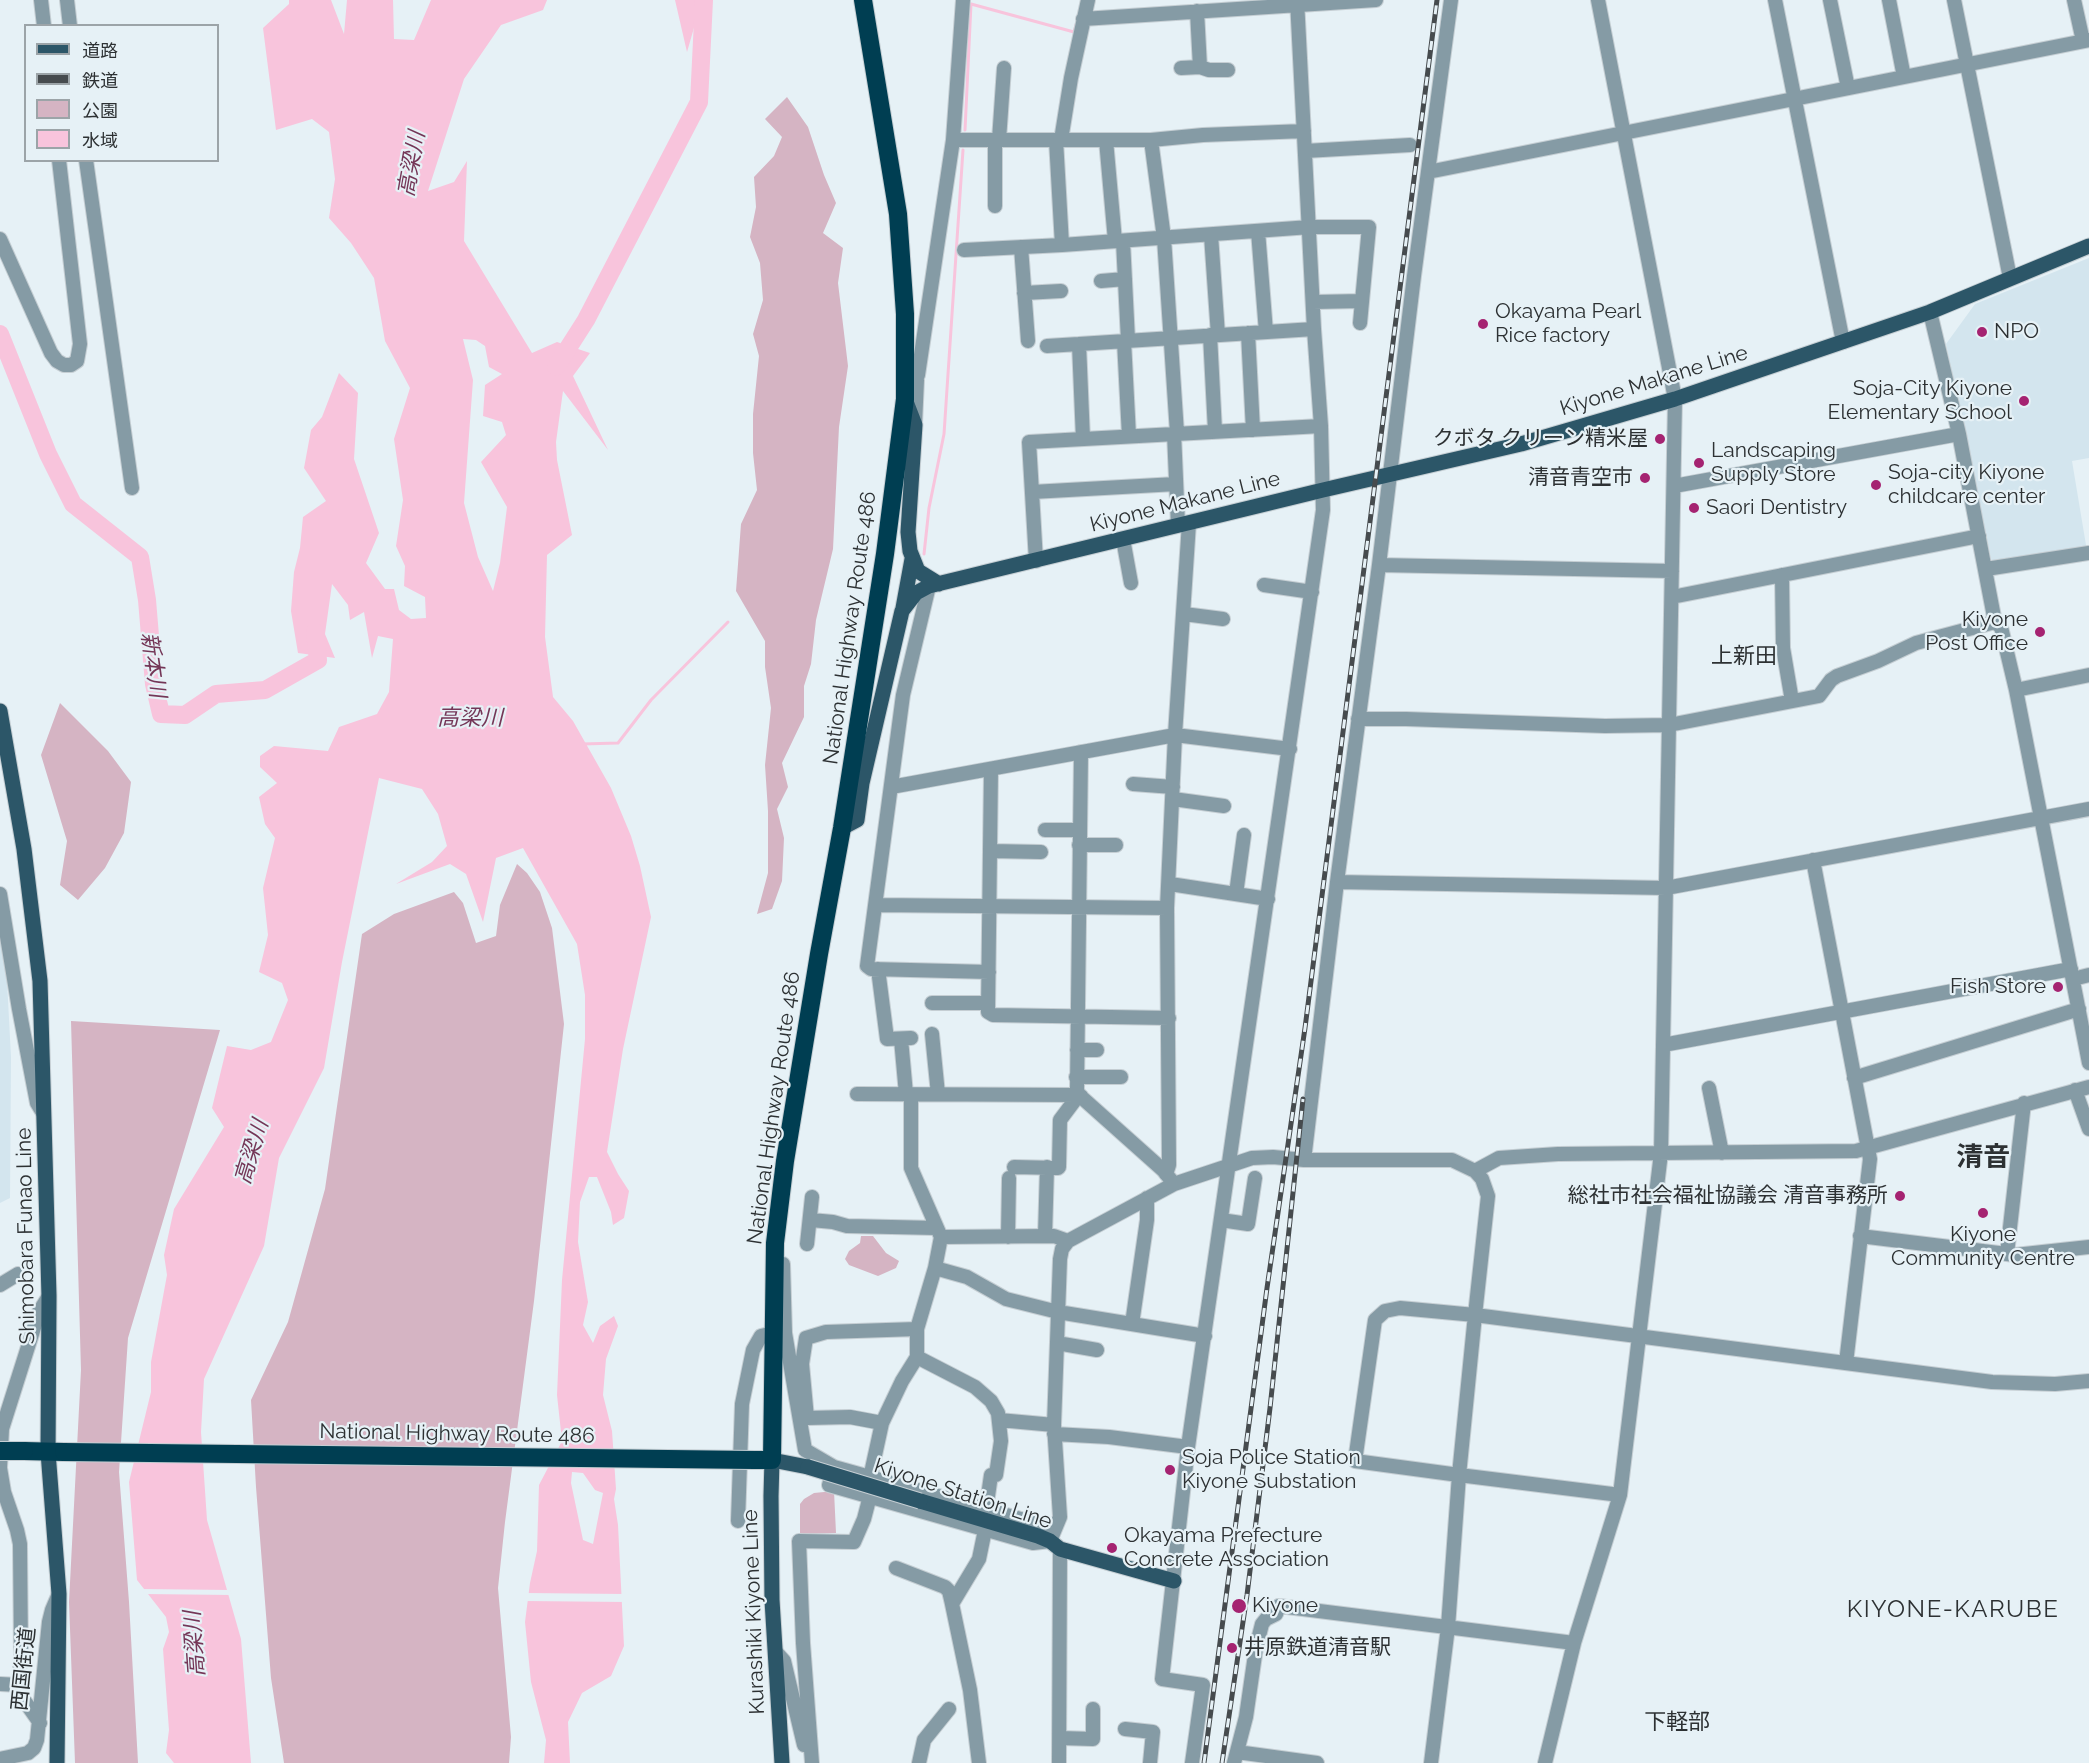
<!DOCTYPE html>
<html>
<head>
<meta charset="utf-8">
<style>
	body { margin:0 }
	#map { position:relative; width:2089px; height:1763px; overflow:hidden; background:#e6f1f6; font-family:Raleway,"Noto Sans JP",sans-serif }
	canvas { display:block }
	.legend { position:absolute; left:24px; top:24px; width:195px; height:138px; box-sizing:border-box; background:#e6f1f6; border:2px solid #9ca4a8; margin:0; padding:8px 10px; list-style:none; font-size:18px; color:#2d3133 }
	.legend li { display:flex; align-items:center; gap:12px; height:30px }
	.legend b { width:30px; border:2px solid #9ca4a8 }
</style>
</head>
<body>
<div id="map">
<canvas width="2089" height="1763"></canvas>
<ul class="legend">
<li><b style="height:8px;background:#2c5668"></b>道路</li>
<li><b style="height:8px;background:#464b4e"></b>鉄道</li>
<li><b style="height:16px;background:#d5b4c3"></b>公園</li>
<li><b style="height:16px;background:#f8c4dc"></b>水域</li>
</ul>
</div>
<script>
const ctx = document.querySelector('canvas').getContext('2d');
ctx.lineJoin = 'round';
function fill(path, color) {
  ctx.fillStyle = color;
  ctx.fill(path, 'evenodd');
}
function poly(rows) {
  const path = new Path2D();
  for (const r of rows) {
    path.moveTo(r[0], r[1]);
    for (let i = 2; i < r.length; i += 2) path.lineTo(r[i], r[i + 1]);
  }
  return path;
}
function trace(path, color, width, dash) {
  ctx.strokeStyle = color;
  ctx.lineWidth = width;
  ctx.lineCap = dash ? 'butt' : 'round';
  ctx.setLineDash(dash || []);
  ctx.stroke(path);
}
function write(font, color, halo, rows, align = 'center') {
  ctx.font = font + ' Raleway,"Noto Sans JP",sans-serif';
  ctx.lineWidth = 4.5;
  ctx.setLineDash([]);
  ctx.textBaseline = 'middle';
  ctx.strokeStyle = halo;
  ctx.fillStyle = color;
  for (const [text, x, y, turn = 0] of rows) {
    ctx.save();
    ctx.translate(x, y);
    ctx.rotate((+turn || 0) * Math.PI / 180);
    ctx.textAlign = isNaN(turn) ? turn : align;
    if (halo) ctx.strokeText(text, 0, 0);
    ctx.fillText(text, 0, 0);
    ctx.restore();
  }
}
fill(poly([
	[2089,258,2089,458,2072,461,2087,551,1992,563,1946,344,1975,304],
	[0,938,7,981,11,1057,10,1198,0,1203]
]), '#d3e5ee');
fill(poly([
	[787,97,808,127,824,175,836,203,823,233,843,248,838,283,848,366,839,427,833,549,816,620,811,664,804,686,804,717,782,763,788,787,777,809,784,838,782,881,772,909,757,914,768,873,768,811,765,765,771,708,765,667,765,641,736,591,741,524,757,490,753,453,753,414,759,356,753,334,763,300,760,263,750,237,756,207,754,177,774,156,782,137,765,119],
	[60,703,108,751,131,782,124,833,105,868,78,900,60,885,67,841,41,755],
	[517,864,527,873,540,892,552,928,564,1024,534,1301,505,1522,498,1588,511,1737,509,1763,284,1763,271,1678,256,1487,251,1400,288,1322,325,1189,362,934,394,914,454,892,463,903,476,943,496,936,500,905],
	[71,1021,220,1030,128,1338,119,1472,129,1602,138,1763,75,1763,69,1602,81,1370],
	[861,1236,873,1236,886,1253,899,1261,896,1268,878,1276,849,1265,845,1259,849,1251,860,1243],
	[834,1491,836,1533,800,1534,800,1504,804,1499,814,1493]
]), '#d5b4c3');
fill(poly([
	[289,0,331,0,344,34,347,0,393,0,394,39,414,40,431,0,547,0,543,10,501,25,464,79,428,191,454,182,467,161,464,241,532,353,557,342,590,353,573,376,608,450,563,391,556,442,557,460,572,535,547,555,545,637,553,697,573,721,611,788,631,836,640,866,651,917,623,1049,607,1152,618,1174,629,1191,624,1218,613,1225,611,1212,597,1177,589,1177,580,1202,578,1242,588,1302,583,1325,593,1343,600,1326,614,1316,618,1326,606,1359,603,1395,612,1431,616,1489,614,1499,618,1525,624,1646,611,1676,582,1693,568,1722,570,1763,544,1763,546,1740,531,1682,525,1622,530,1583,537,1551,539,1485,562,1441,557,1395,562,1280,585,1039,585,995,577,944,523,848,496,858,483,922,466,874,450,864,396,884,432,862,447,846,438,814,422,789,379,778,342,962,324,1068,279,1158,264,1246,204,1379,201,1432,207,1520,241,1639,251,1763,174,1763,166,1753,169,1730,163,1649,169,1632,166,1617,137,1580,129,1482,151,1392,151,1362,167,1275,164,1255,174,1209,224,1127,212,1108,227,1046,251,1050,271,1042,288,1000,282,983,259,972,268,935,263,888,275,838,265,824,259,797,277,783,260,767,260,756,274,746,328,751,339,727,377,714,389,692,393,639,378,636,372,658,364,612,350,620,348,605,332,584,325,634,335,658,298,653,291,611,294,572,300,548,303,517,326,501,304,468,311,430,322,417,339,373,358,393,354,459,379,533,366,563,385,589,394,589,399,610,411,619,426,618,425,597,404,586,405,566,396,546,403,500,394,439,410,388,385,341,374,278,351,243,329,218,335,179,329,132,312,119,276,130,263,28,289,4],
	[463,339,476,340,485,346,489,367,502,374,485,385,483,416,502,422,506,435,481,462,507,507,500,563,493,591,478,557,464,503,473,380],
	[572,1472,583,1473,595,1490,603,1493,593,1544,583,1540,571,1483],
	[675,0,702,0,687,52]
]), '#f8c4dc');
fill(poly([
	[141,1589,230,1590,232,1595,144,1594],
	[526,1593,624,1594,625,1602,525,1601]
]), '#e6f1f6');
trace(poly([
	[965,130,971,4,1074,32,1076,25],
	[924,554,929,508,944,434,963,150],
	[582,744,618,743,651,700,728,622]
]), '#f8c4dc', 3);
trace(poly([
	[0,334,48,454,73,504,140,557,147,600,154,684,161,714,185,715,216,694,265,690,318,660,315,632],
	[556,367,586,320,699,102,704,0]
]), '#f8c4dc', 18);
const minor = poly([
	[41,0,44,26],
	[67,0,70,26],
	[1775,0,1843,342],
	[1830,0,1848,88],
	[1889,0,1904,77],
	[1954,0,2010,278],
	[2074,0,2083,41],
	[1083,19,1376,0],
	[1200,67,1209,70,1228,70],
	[1181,68,1200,67,1197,11],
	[953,140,1151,140,1203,135,1304,131],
	[995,140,995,206],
	[999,140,1004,68],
	[1056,140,1062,245,1310,227,1369,227,1360,323],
	[1061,140,1071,78,1088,0],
	[1106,140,1115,241],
	[1151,140,1164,238,1177,433],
	[1305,151,1410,145],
	[86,160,132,488],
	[1428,172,2089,40],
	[1258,231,1266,332],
	[1211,235,1218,335],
	[0,239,51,353,57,361,64,365,71,365,77,361,80,344,59,160],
	[1123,241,1128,340],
	[1021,247,1028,341],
	[964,250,1062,245],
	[1101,281,1125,279],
	[1024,293,1061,291],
	[1313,302,1362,301],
	[1930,312,1959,434,1995,622,2001,627,2016,690,2089,1063],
	[1248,333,1253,430],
	[1210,335,1215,431],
	[1124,341,1129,436],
	[1047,346,1079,344],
	[906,397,918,375,953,140,963,0],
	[915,424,917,380],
	[1174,433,1178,525],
	[1083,439,1079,344,1314,329],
	[1674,486,1959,434],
	[1032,492,1176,484],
	[1123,539,1131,583],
	[1036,561,1029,442,1321,426],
	[1379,565,1672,571],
	[1986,569,2089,553],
	[1782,575,1783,648,1792,701],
	[1264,585,1312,592],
	[929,586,903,695,867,966,871,969,989,972],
	[1672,597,1979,536],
	[1184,614,1223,619],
	[2016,690,2089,675],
	[1358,719,1406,719,1605,726,1669,725,1819,696,1831,680,1837,676,1878,661,1916,643,1995,622],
	[1081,752,1077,1090,1079,1095,1163,1170,1171,1180],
	[991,769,988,1012,993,1015,1169,1018],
	[1133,784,1173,787],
	[891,787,1175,735,1290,749],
	[1173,799,1224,806],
	[1045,830,1080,830],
	[1079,845,1116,845],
	[990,851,1041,852],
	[1813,860,1870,1159,1846,1363],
	[1337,882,1666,888,2089,809],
	[1170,884,1268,899],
	[0,894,19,1009,37,1103,43,1113],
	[1236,894,1244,835],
	[877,905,1167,908],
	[878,969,887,1039,911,1038],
	[2073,979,2089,975],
	[932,1003,988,1003],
	[932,1034,938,1094],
	[901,1039,906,1094],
	[1663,1045,2071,969],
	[1077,1050,1097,1050],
	[1076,1077,1121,1077],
	[1854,1078,2079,1009],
	[1709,1088,1722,1153],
	[2075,1090,2089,1129],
	[857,1094,1079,1095],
	[911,1094,911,1168,941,1237],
	[1304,1160,1337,882,1379,565,1414,276,1451,0],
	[1014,1167,1058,1168,1059,1167,1060,1120,1075,1100,1081,1096],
	[1475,1171,1499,1158,1558,1154,1856,1151,2089,1087],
	[1166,1174,1169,1165,1167,908,1175,735,1189,523],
	[811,1220,833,1222,847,1226,936,1228],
	[1221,1220,1248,1224,1255,1178],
	[1045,1236,1047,1167],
	[1860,1236,2015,1255,2089,1247],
	[1008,1237,1009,1178],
	[807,1244,812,1197],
	[2007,1254,2024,1103],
	[783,1264,785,1333,805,1450,834,1467,1035,1523,1050,1541],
	[935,1268,967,1277,1006,1299,1058,1312,1205,1336],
	[0,1285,18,1274],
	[1132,1324,1147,1220,1147,1198],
	[917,1329,917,1357,975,1387,991,1401,998,1413,1001,1441,996,1475,991,1475,986,1510],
	[1057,1343,1097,1350],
	[801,1418,807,1418,802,1364,806,1338,826,1332,917,1329,935,1268,941,1237,1054,1236,1068,1241],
	[807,1418,850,1417,882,1423],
	[999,1420,1054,1425],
	[1054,1434,1109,1437,1188,1447],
	[834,1467,829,1485,1033,1543,1050,1541],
	[870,1478,882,1423,902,1381,917,1357],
	[738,1521,742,1404,753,1350,761,1336,773,1333],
	[1050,1541,1060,1517,1054,1425,1060,1259,1062,1249,1068,1241,1174,1184,1252,1158,1273,1157,1304,1160,1452,1160,1475,1171,1482,1179,1488,1196,1475,1315,1992,1382,2055,1384,2089,1381],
	[896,1568,945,1587,949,1591,952,1604],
	[775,1651,784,1661,804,1745],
	[0,1684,19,1685],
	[40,1723,21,1696,19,1685,21,1655,20,1544,17,1530,4,1492,0,1468,2,1429,39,1312,49,1296],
	[1125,1729,1153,1732,1150,1763],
	[1060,1738,1093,1739,1093,1709],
	[1237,1752,1317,1763],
	[0,1759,28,1753,34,1748,37,1740,49,1622,52,1610,58,1596],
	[812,1763,803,1643,799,1541,854,1542,864,1519,870,1496],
	[919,1763,924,1740,949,1709],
	[979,1763,970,1690,952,1604,979,1559,985,1530],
	[1059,1763,1060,1549],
	[1192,1763,1203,1685,1162,1679,1188,1447,1323,510,1321,426,1314,329,1297,0],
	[1234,1763,1246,1717,1256,1648,1262,1624,1266,1619,1276,1614,1279,1606,1574,1643],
	[1431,1763,1448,1627,1459,1475,1475,1315,1400,1308,1385,1311,1375,1320,1355,1461,1459,1475,1620,1495],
	[1545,1763,1574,1643,1620,1495,1661,1153,1675,399,1598,0]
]);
const major = poly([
	[905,399,915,425,908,532,910,551,918,571,939,584],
	[903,608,912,559],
	[0,711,24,849,40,981,49,1296,48,1452,59,1594,57,1763],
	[842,828,857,820,862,783,902,611,916,593,929,586,1323,490,1521,444,1675,399,1930,312,2089,246],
	[920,1501,1038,1536,1050,1541,1060,1549,1174,1581],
	[782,1763,772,1600,771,1496,772,1460,808,1467]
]);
const highway = poly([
	[24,1451,64,1452],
	[754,1460,772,1460,775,1243,785,1161,819,954,842,828,885,554,905,399,905,314,898,214,863,0]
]);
trace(minor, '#c5ced3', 16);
trace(major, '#c5ced3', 17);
trace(highway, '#c5ced3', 20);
trace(minor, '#859ba5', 14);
trace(major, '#2c5668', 15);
trace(highway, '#003e52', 18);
const rail = poly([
	[1204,1763,1267,1288,1305,1028,1437,0],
	[1222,1763,1247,1595,1270,1408,1303,1099]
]);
trace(rail, '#464b4e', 5);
trace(rail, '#e6f1f6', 3, [9]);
const majorBridge = poly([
	[808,1467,920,1501]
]);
const highwayBridge = poly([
	[0,1451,24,1451],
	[64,1452,754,1460]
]);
trace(majorBridge, '#c5ced3', 17, []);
trace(highwayBridge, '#c5ced3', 20, []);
trace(majorBridge, '#2c5668', 15);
trace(highwayBridge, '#003e52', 18);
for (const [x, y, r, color] of [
	[1483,324,6,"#a52371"],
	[1982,332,6,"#a52371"],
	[2024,401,6,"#a52371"],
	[1660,439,6,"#a52371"],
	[1699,463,6,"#a52371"],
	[1645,478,6,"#a52371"],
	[1876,485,6,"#a52371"],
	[1694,508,6,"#a52371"],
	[2040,632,6,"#a52371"],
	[2058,987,6,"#a52371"],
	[1900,1196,6,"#a52371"],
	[1983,1213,6,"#a52371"],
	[1170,1470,6,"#a52371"],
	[1112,1548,6,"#a52371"],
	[1239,1606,8,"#a52371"],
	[1232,1648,6,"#a52371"]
]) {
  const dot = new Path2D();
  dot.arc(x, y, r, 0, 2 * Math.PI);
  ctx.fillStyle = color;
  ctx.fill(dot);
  trace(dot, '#e6f1f6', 2);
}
write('21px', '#2d3133', '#e6f1f6', [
	["Okayama Pearl",1495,312],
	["Rice factory",1495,336],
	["NPO",1994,332],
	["Soja-City Kiyone",2012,389,"right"],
	["Elementary School",2012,413,"right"],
	["クボタ クリーン精米屋",1648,439,"right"],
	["Landscaping",1711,451],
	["Supply Store",1711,475],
	["Soja-city Kiyone",1888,473],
	["childcare center",1888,497],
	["清音青空市",1633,478,"right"],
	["Saori Dentistry",1706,508],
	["Kiyone",2028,620,"right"],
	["Post Office",2028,644,"right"],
	["Fish Store",2046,987,"right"],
	["総社市社会福祉協議会 清音事務所",1888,1196,"right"],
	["Kiyone",1983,1235,"center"],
	["Community Centre",1983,1259,"center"],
	["Soja Police Station",1182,1458],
	["Kiyone Substation",1182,1482],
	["Okayama Prefecture",1124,1536],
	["Concrete Association",1124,1560],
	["Kiyone",1252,1606],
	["井原鉄道清音駅",1244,1648]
], 'left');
write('21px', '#2d3133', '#e6f1f6', [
	["Kiyone Makane Line",1654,381,-17],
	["Kiyone Makane Line",1185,502,-14],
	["National Highway Route 486",850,628,-82],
	["National Highway Route 486",774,1108,-82],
	["Shimobara Funao Line",26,1236,-91],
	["National Highway Route 486",457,1434,1],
	["Kiyone Station Line",963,1494,18],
	["Kurashiki Kiyone Line",754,1612,-92],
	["西国街道",24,1669,-84]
]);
write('italic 22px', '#743657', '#e6f1f6', [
	["高梁川",412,164,-80],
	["新本川",153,665,82],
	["高梁川",470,718],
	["高梁川",252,1152,-73],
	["高梁川",195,1644,-94]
]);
write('22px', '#2d3133', '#e6f1f6', [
	["上新田",1744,656],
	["下軽部",1677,1722]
]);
ctx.letterSpacing = '1.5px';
write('24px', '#2d3133', '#e6f1f6', [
	["KIYONE-KARUBE",1953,1610]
]);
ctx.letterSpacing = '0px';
write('bold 27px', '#2d3133', '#e6f1f6', [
	["清音",1983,1158]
]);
</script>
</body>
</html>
